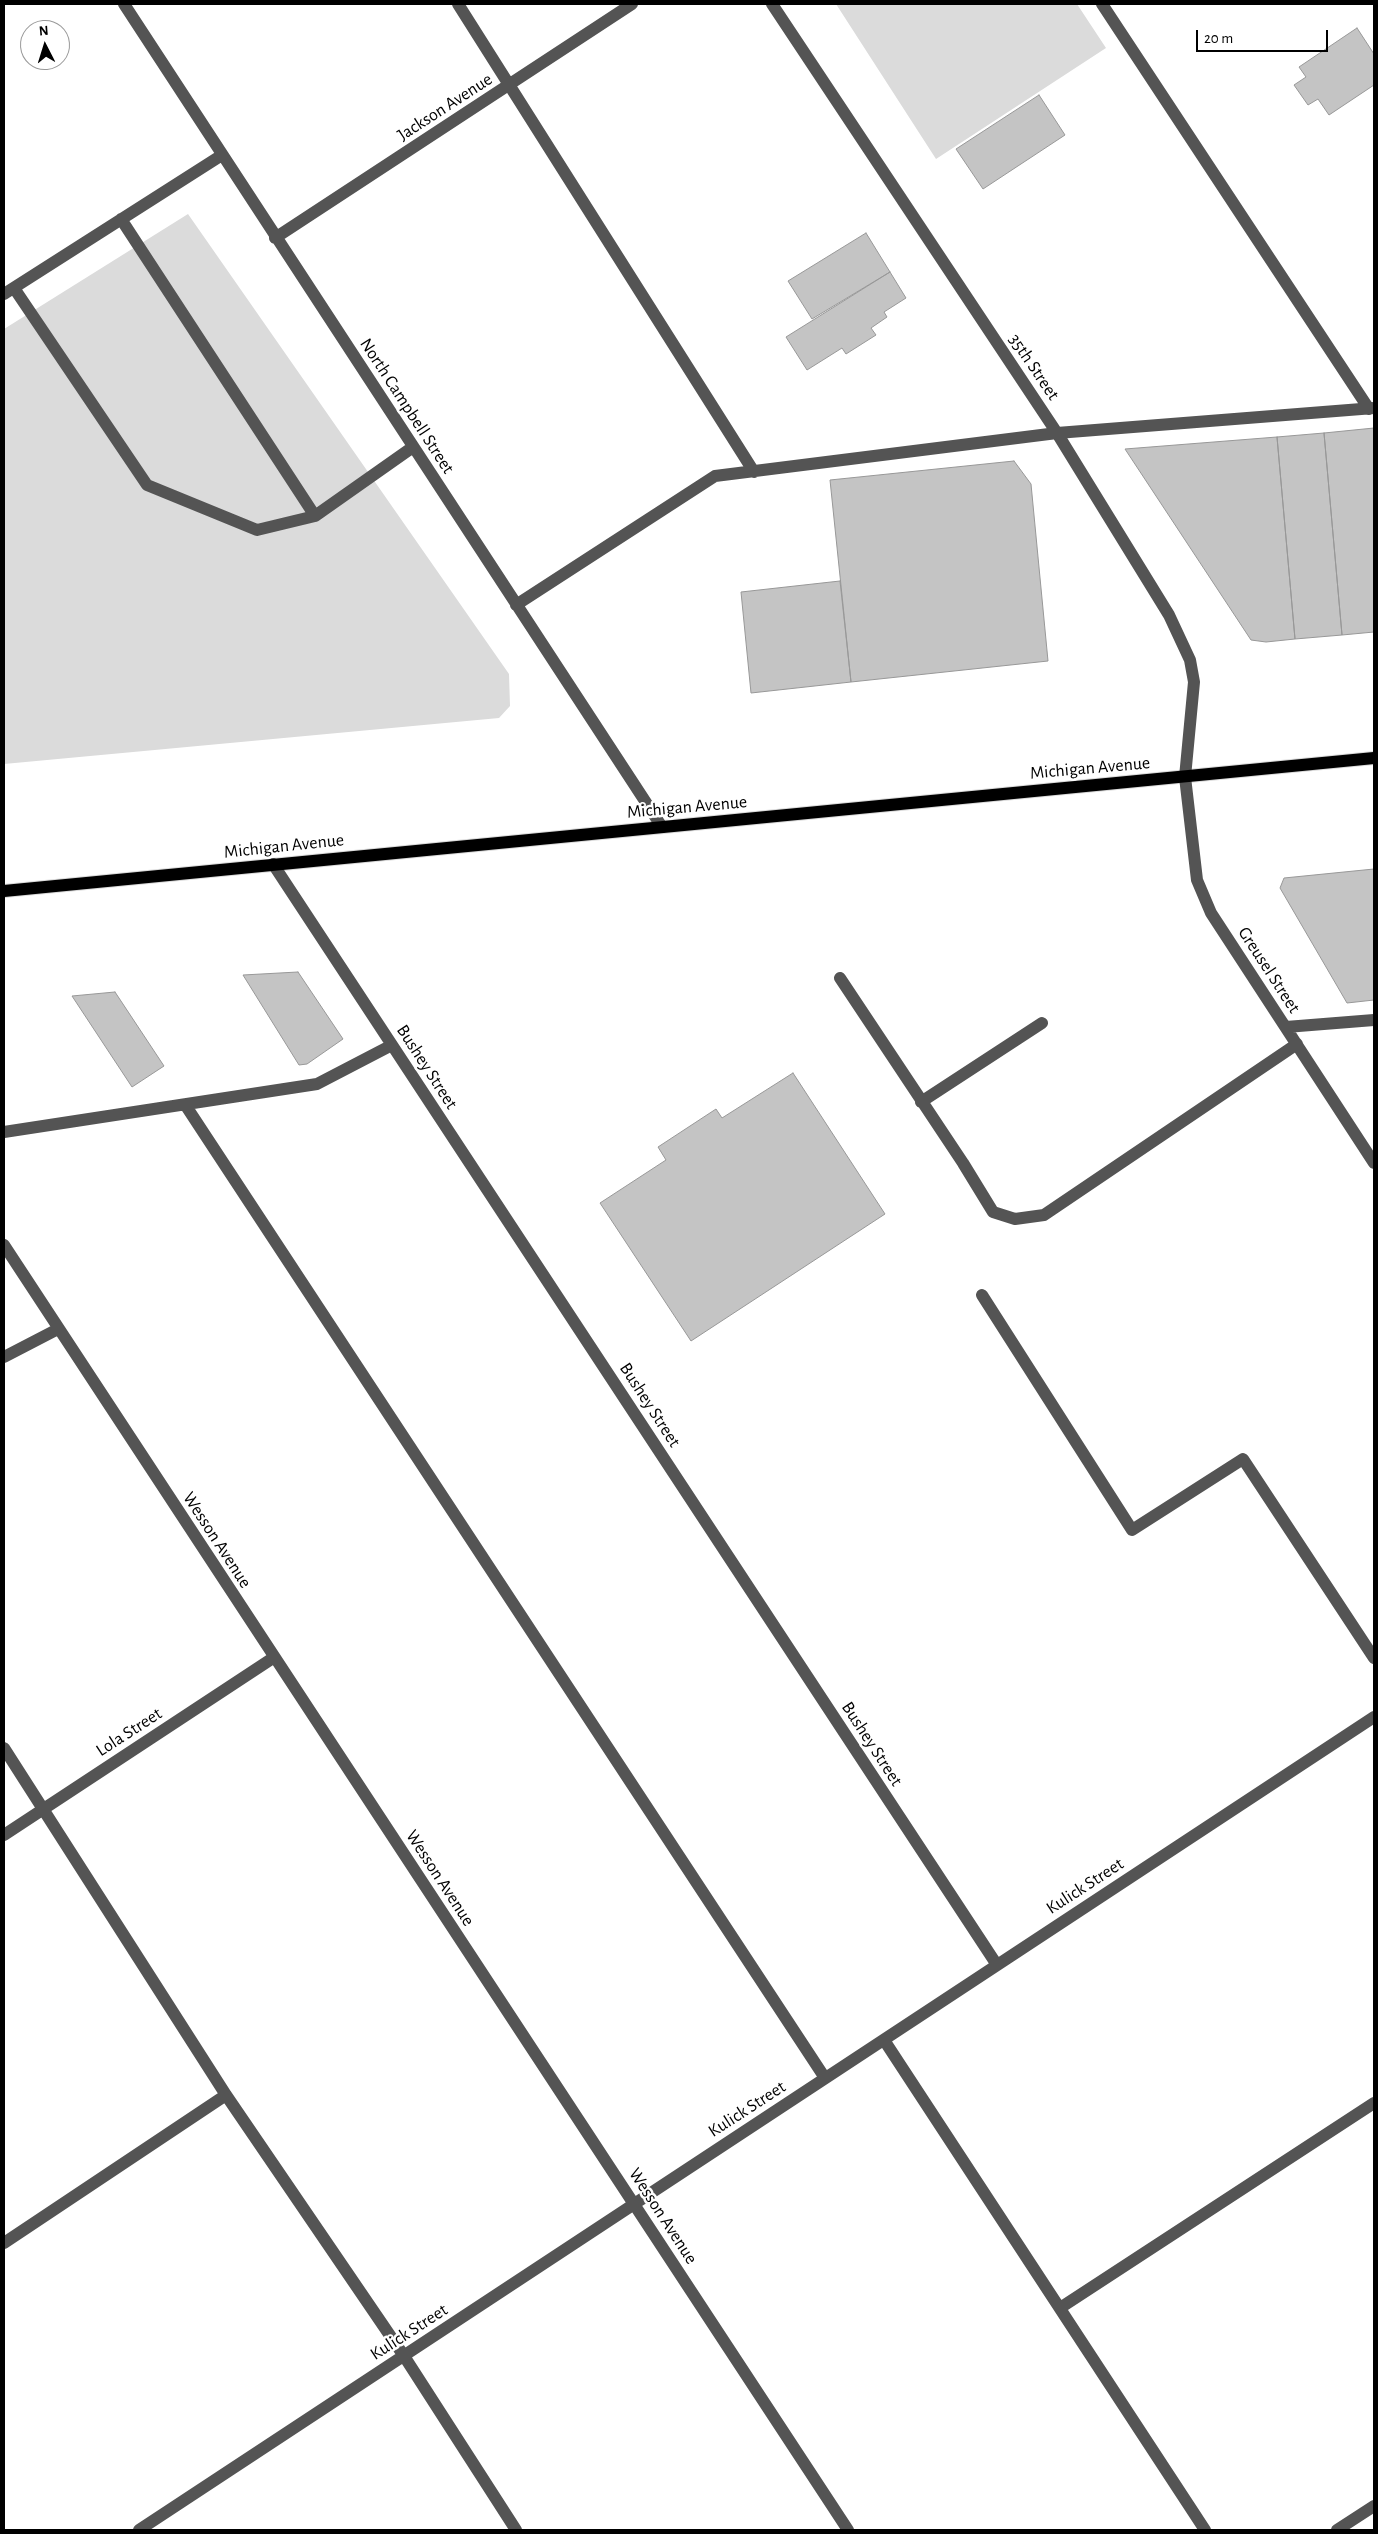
<!DOCTYPE html>
<html>
<head>
<meta charset="utf-8">
<style>
	body { margin:0 }
	#map { position:relative; width:1378px; height:2534px; overflow:hidden; background:#fff; font-family:"Alegreya Sans",sans-serif }
	canvas { display:block }
	.frame { position:absolute; inset:0; border:5px solid #000; pointer-events:none }
	.north { position:absolute; left:20px; top:20px; width:50px; height:50px; box-sizing:border-box; background:#fff; border:1px solid #999; border-radius:50%; rotate:355deg; font-size:14px; font-weight:700; line-height:20px; text-align:center; color:#000 }
	.north::after { content:''; display:block; margin:auto; width:18px; height:22px; background:#000; clip-path:polygon(50% 0,100% 100%,50% 72%,0 100%) }
	.scale { position:absolute; left:1196px; top:30px; width:132px; height:22px; box-sizing:border-box; border:2px solid #000; border-top:0; padding-left:6px; font-size:15px; line-height:18px; white-space:nowrap; color:#000; -webkit-text-stroke:4px #fff; paint-order:stroke }
</style>
</head>
<body>
<div id="map">
<canvas width="1378" height="2534"></canvas>
<div class="frame"></div>
<div class="north">N</div>
<div class="scale">20 m</div>
</div>
<script>
const ctx = document.querySelector('canvas').getContext('2d');
ctx.lineJoin = 'round';
function fill(path, color) {
  ctx.fillStyle = color;
  ctx.fill(path, 'evenodd');
}
function poly(rows) {
  const path = new Path2D();
  for (const r of rows) {
    path.moveTo(r[0], r[1]);
    for (let i = 2; i < r.length; i += 2) path.lineTo(r[i], r[i + 1]);
  }
  return path;
}
function trace(path, color, width, dash) {
  ctx.strokeStyle = color;
  ctx.lineWidth = width;
  ctx.lineCap = dash ? 'butt' : 'round';
  ctx.setLineDash(dash || []);
  ctx.stroke(path);
}
function write(font, color, halo, rows, align = 'center') {
  ctx.font = font + ' "Alegreya Sans",sans-serif';
  ctx.lineWidth = 5;
  ctx.setLineDash([]);
  ctx.textBaseline = 'middle';
  ctx.strokeStyle = halo;
  ctx.fillStyle = color;
  for (const [text, x, y, turn = 0] of rows) {
    ctx.save();
    ctx.translate(x, y);
    ctx.rotate((+turn || 0) * Math.PI / 180);
    ctx.textAlign = isNaN(turn) ? turn : align;
    if (halo) ctx.strokeText(text, 0, 0);
    ctx.fillText(text, 0, 0);
    ctx.restore();
  }
}
fill(poly([
	[836,4,1077,4,1106,48,936,159],
	[188,214,509,674,510,706,499,718,4,764,4,329]
]), '#dbdbdb');
const building = poly([
	[1357,28,1374,54,1374,85,1329,115,1318,99,1308,105,1294,85,1306,77,1299,67,1357,28],
	[1039,95,1065,135,983,189,956,149,1039,95],
	[866,233,890,272,812,319,788,281,866,233],
	[890,272,906,298,884,312,887,317,871,328,876,335,846,354,842,348,807,370,786,337,890,272],
	[1374,428,1374,632,1342,635,1324,433,1374,428],
	[1324,433,1342,635,1295,639,1277,437,1324,433],
	[1277,437,1295,639,1266,642,1251,640,1125,449,1277,437],
	[1014,461,1031,484,1048,661,851,682,830,480,1014,461],
	[840,581,851,682,751,693,741,592,840,581],
	[1374,869,1374,1000,1347,1003,1280,888,1284,878,1374,869],
	[298,972,343,1039,307,1064,299,1065,243,975,298,972],
	[115,992,164,1066,132,1087,72,996,115,992],
	[793,1073,885,1214,691,1341,600,1203,666,1160,658,1147,716,1109,722,1118,793,1073]
]);
fill(building, '#c4c4c4');
trace(building, '#989898', 1);
const major = poly([
	[4,891,1374,758]
]);
trace(major, '#dbdbdb', 14);
trace(poly([
	[124,4,662,827],
	[458,4,754,472],
	[772,4,1057,433,1169,615,1190,660,1194,682,1185,777,1197,880,1211,913,1374,1163],
	[1102,4,1369,409],
	[275,238,632,4],
	[14,288,147,485,257,530,315,516,121,219],
	[4,294,222,155],
	[315,516,413,447],
	[516,605,715,476,1057,433,1374,408],
	[273,864,997,1965],
	[840,978,963,1163,993,1212,1015,1219,1044,1215,1297,1044],
	[1286,1027,1374,1020],
	[921,1102,1042,1023],
	[186,1106,825,2078],
	[4,1132,317,1084,392,1045],
	[4,1245,848,2530],
	[982,1295,1132,1530,1243,1459,1374,1658],
	[4,1357,58,1329],
	[4,1748,226,2095,404,2356,516,2530],
	[4,1835,273,1658],
	[884,2040,1205,2530],
	[4,2243,226,2095],
	[1060,2308,1374,2103],
	[139,2530,1374,1717],
	[1337,2530,1374,2506]
]), '#545454', 12);
trace(major, '#000', 12);
write('18px', '#000', '#fff', [
	["Jackson Avenue",445,107,-33],
	["35th Street",1034,367,56],
	["North Campbell Street",407,406,57],
	["Michigan Avenue",1090,768,-5],
	["Michigan Avenue",687,807,-5],
	["Michigan Avenue",284,846,-6],
	["Greusel Street",1269,970,57],
	["Bushey Street",427,1067,57],
	["Bushey Street",650,1405,57],
	["Wesson Avenue",217,1540,57],
	["Lola Street",129,1732,-33],
	["Bushey Street",872,1744,57],
	["Wesson Avenue",440,1878,57],
	["Kulick Street",1085,1886,-33],
	["Kulick Street",747,2109,-33],
	["Wesson Avenue",663,2216,57],
	["Kulick Street",409,2332,-33]
]);
</script>
</body>
</html>
